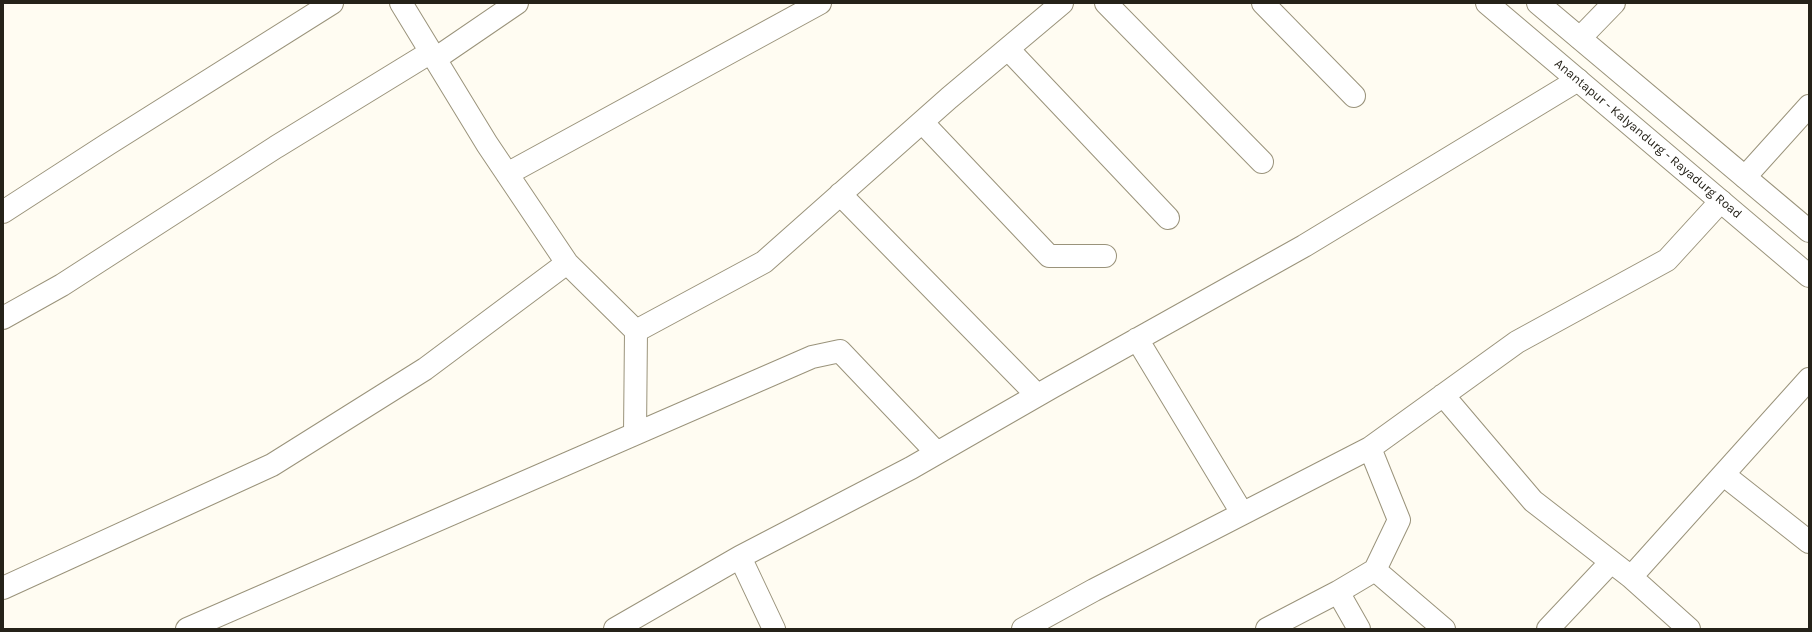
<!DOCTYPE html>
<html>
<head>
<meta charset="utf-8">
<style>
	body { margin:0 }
	#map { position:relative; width:1812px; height:632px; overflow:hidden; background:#fffcf2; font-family:Karla,sans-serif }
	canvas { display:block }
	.frame { position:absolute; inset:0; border:4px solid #252219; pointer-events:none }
</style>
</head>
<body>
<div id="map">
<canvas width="1812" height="632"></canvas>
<div class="frame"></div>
</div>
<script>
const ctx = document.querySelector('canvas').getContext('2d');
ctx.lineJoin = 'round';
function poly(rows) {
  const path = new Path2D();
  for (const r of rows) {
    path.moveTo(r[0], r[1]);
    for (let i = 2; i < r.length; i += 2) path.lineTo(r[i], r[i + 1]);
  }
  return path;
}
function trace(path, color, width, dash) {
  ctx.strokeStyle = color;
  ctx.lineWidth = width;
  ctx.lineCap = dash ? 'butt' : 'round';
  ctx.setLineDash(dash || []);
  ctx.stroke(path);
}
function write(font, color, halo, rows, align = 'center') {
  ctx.font = font + ' Karla,sans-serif';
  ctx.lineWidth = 3.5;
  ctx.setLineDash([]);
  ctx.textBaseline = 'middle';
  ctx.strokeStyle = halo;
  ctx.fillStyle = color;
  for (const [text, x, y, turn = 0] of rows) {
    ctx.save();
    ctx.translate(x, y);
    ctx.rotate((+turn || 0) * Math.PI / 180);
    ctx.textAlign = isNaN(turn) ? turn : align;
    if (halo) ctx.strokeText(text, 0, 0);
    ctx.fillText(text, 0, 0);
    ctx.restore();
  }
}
const minor = poly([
	[1106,3,1262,162],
	[1263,3,1354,96],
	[1580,38,1614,3],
	[1008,49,1168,218],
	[435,59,517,3],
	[922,122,1049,256,1105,256],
	[507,174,820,3],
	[1745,177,1809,106],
	[840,194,1037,395],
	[3,212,108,144,332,3],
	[567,263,636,331,764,262,949,98,1062,3],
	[3,318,62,285,276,147,431,52],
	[1137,339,1242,513],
	[1443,395,1533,501,1631,577,1809,379],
	[635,433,636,331],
	[1724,475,1809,542],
	[1375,570,1444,629],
	[1631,577,1689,629],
	[3,588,272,465,425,369,567,263,487,144,401,3],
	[187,629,812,357,840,351,937,453],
	[615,629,740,557],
	[774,629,740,557,911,468,1052,387,1304,246,1578,80],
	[1023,629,1094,590,1370,448],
	[1267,629,1338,592],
	[1359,629,1338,592,1375,570,1399,520,1370,448,1517,342,1667,260,1721,201],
	[1548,629,1611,562]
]);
const highway = poly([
	[1487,3,1809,276],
	[1538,3,1809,231]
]);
trace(minor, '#9a937b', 24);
trace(highway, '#9a937b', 24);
trace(minor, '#fff', 22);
trace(highway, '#fff', 22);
write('13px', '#252219', '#fff', [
	["Anantapur - Kalyandurg - Rayadurg Road",1648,139,40]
]);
</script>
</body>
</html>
